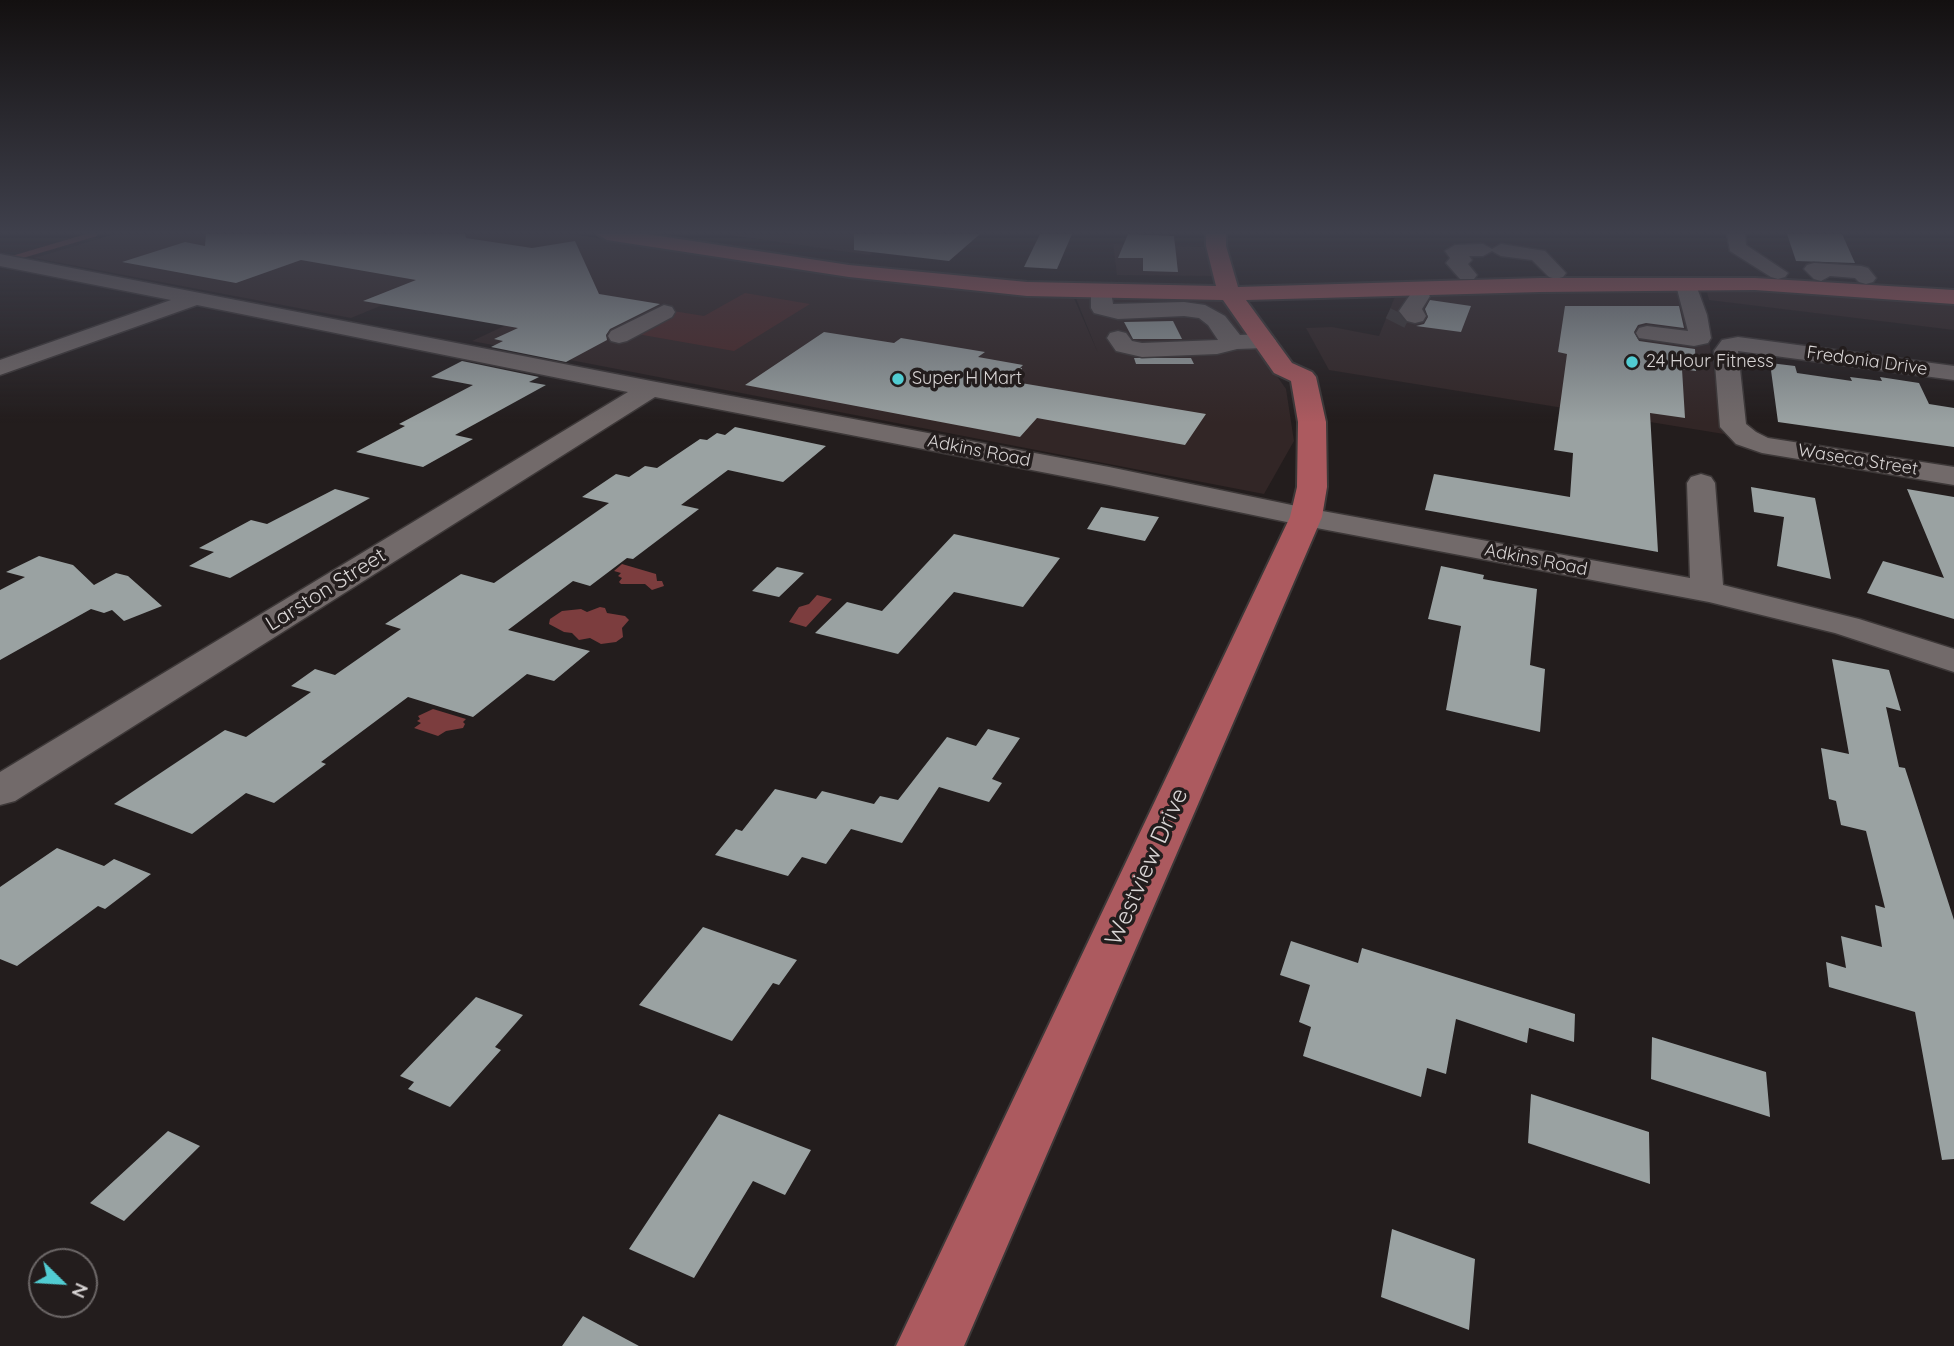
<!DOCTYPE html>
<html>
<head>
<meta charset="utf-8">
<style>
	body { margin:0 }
	#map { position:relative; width:1954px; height:1346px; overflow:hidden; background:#231d1d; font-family:Quicksand,sans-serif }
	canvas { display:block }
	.north { position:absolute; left:28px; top:1248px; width:70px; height:70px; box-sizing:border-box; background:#231d1d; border:2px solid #6c6767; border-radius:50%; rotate:114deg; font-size:19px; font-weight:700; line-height:28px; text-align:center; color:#d9d5d5 }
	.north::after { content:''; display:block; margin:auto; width:24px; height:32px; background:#51ccd2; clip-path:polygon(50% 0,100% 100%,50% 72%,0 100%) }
</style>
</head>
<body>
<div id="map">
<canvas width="1954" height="1346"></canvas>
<div class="north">N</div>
</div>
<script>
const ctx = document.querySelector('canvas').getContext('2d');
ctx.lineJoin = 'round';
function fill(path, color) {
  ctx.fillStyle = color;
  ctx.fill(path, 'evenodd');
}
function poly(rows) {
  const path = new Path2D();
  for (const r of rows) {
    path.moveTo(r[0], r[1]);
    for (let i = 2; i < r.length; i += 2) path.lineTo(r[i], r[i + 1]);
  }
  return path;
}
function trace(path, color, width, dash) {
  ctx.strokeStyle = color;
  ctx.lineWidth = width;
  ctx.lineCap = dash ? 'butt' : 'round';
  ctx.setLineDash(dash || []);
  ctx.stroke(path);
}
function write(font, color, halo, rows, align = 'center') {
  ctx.font = font + ' Quicksand,sans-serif';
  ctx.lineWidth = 7;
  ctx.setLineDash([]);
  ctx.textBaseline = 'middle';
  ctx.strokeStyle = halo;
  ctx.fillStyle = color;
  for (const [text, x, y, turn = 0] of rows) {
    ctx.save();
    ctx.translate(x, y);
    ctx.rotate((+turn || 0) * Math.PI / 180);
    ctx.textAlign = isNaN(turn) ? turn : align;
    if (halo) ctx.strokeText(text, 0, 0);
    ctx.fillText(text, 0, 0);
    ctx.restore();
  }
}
fill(poly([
	[115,234,571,234,855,278,1073,296,1098,353,1075,296,1216,300,1225,302,1286,389,1294,441,1264,494,472,341,564,298,448,278,351,318,34,258],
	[723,234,904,234,869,255],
	[1113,244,1204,247,1213,276,1117,275],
	[1706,288,1827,292,1954,301,1954,330,1709,300],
	[1701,290,1724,434,1329,370,1306,328,1332,327,1379,336,1396,294]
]), '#322626');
fill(poly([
	[745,293,810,304,734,351,637,334,673,311,704,316]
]), '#4c2828');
fill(poly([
	[622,564,656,574,657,581,662,581,664,586,652,590,645,584,621,584,619,582,622,578,618,576,621,573,614,571],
	[817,595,832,599,806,627,789,622,799,607,809,604],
	[600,607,605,608,607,613,625,616,629,620,622,628,623,637,616,642,601,644,590,638,579,640,572,633,564,632,549,624,550,619,562,611,581,609,587,612],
	[433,709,466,719,463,722,465,724,463,728,446,731,438,736,414,728,421,723,417,721,420,719,418,716]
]), '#7c3d3e');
trace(poly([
	[0,262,95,234]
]), '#7c3d3e', 5);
fill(poly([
	[206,234,465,234,466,238,532,248,575,241,599,294,660,304,610,329,606,335,607,340,566,362,491,347,503,341,494,339,518,328,363,301,416,280,301,260,236,283,122,262,185,242,205,246],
	[854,234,980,234,949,261,854,250],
	[1040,234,1072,234,1057,269,1024,267],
	[1128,234,1174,236,1178,272,1143,271,1143,258,1118,258],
	[1787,234,1842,234,1855,263,1796,261],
	[1430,300,1471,306,1461,332,1416,326,1424,324,1428,317,1425,309],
	[1565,306,1679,306,1684,328,1646,323,1638,325,1634,332,1639,341,1695,349,1696,371,1682,369,1685,418,1650,413,1658,552,1425,510,1434,474,1570,497,1573,453,1554,450,1567,354,1558,352],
	[1173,321,1182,339,1133,339,1124,322],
	[824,332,894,343,901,338,985,352,978,357,1023,365,1020,368,1022,368,1021,383,1206,414,1185,445,1037,418,1020,437,745,385],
	[1134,358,1191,358,1194,364,1136,364],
	[462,361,539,377,529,382,546,385,455,435,473,439,423,467,356,452,405,426,399,424,473,385,431,377],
	[1770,363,1795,366,1797,373,1852,381,1850,377,1882,381,1880,377,1919,383,1929,404,1954,408,1954,447,1778,422],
	[735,427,826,446,783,482,728,470,681,505,699,509,633,559,627,558,590,586,573,581,508,630,590,651,554,681,527,674,473,717,408,697,321,762,326,764,274,803,246,793,192,834,114,804,225,730,246,737,311,692,291,686,315,669,335,675,401,629,385,624,461,574,494,583,609,503,582,497,616,474,629,477,645,466,657,468,700,439,707,440,717,433,725,435],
	[1751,487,1815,498,1831,579,1777,566,1784,517,1754,512],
	[335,489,370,498,230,578,189,566,214,552,199,548,251,520,267,524],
	[1907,489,1954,497,1954,619,1867,593,1883,561,1944,578],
	[1101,507,1159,517,1145,541,1087,529],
	[954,534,1060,558,1023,607,954,592,898,654,815,633,847,602,882,611],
	[39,556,73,565,94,585,116,573,128,576,162,606,124,621,112,610,104,613,91,609,0,660,0,590,25,577,6,572],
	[1441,566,1484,575,1483,579,1537,589,1530,665,1545,669,1540,732,1446,710,1461,626,1428,619],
	[777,567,804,573,779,597,752,591],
	[1832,659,1889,670,1901,711,1886,707,1899,767,1905,768,1954,920,1954,1159,1942,1160,1915,1012,1829,987,1826,962,1846,968,1841,936,1882,947,1875,905,1885,908,1866,831,1841,825,1836,801,1829,799,1821,748,1849,754],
	[988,729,1020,738,992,779,1002,783,989,802,939,787,902,843,851,829,826,864,802,857,788,876,715,855,736,829,742,831,775,789,816,799,822,791,874,804,880,796,898,800,947,737,976,746],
	[57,848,104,866,114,859,151,874,105,909,98,906,17,966,0,959,0,887],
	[703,927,797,960,779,985,773,983,732,1041,639,1005],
	[1291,941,1358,963,1362,948,1575,1014,1574,1042,1529,1028,1527,1043,1456,1019,1446,1074,1427,1068,1421,1097,1303,1056,1311,1027,1299,1022,1310,985,1280,975],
	[476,997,523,1015,495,1047,501,1050,450,1107,408,1089,414,1082,400,1076],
	[1652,1037,1766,1072,1770,1117,1651,1079],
	[1531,1094,1649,1132,1650,1184,1528,1143],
	[719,1114,811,1150,785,1195,753,1181,694,1278,629,1249],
	[168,1131,200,1146,124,1221,90,1203],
	[1392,1229,1475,1259,1469,1330,1381,1297],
	[583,1316,639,1346,562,1346]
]), '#9aa2a2');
trace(poly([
	[1395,323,1400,313]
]), '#3e3939', 21, [21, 10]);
const minor = poly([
	[1727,234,1745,234,1746,245,1788,273,1785,277,1778,279,1771,277,1730,251,1727,234],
	[1483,244,1492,249,1501,244,1545,251,1566,273,1563,277,1556,279,1549,277,1532,260,1501,256,1492,251,1483,256,1469,256,1472,260,1468,264,1477,275,1474,279,1460,279,1446,263,1450,258,1445,251,1455,245,1483,244],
	[0,254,651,381,1109,467,1306,508,1690,578,1687,483,1691,477,1701,474,1711,477,1715,483,1723,585,1859,619,1954,649,1954,672,1835,633,1709,602,1306,526,1109,485,655,397,15,801,0,805,0,772,628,392,197,305,0,375,0,360,171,300,0,266,0,254],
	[1814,263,1861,266,1868,268,1876,278,1873,282,1866,284,1859,282,1855,278,1830,276,1821,281,1814,279,1804,269,1807,265,1814,263],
	[1686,279,1693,281,1696,285,1707,315,1711,338,1708,343,1694,346,1639,338,1636,333,1639,328,1647,326,1688,331,1676,285,1679,281,1686,279],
	[1101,285,1108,287,1111,291,1113,304,1184,302,1205,305,1225,316,1240,335,1264,334,1272,336,1276,341,1272,346,1264,348,1237,349,1217,354,1142,357,1116,351,1107,338,1110,333,1118,331,1126,333,1132,341,1142,343,1218,340,1208,325,1199,318,1184,316,1118,319,1094,313,1091,308,1091,291,1094,287,1101,285],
	[1419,290,1426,292,1430,296,1422,309,1426,316,1423,321,1415,323,1407,321,1399,311,1412,292,1419,290],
	[664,305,672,307,675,312,672,317,627,341,619,343,611,341,608,336,611,331,664,305],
	[1738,337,1954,366,1954,380,1738,351,1746,424,1756,432,1768,438,1954,467,1954,485,1762,453,1736,444,1720,427,1714,351,1722,340,1738,337]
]);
const major = poly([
	[597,234,647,234,849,265,1027,282,1216,286,1206,246,1206,234,1226,234,1226,246,1238,287,1540,278,1755,278,1954,290,1954,304,1755,290,1540,292,1246,300,1292,363,1312,372,1316,377,1326,422,1327,487,1322,517,964,1346,896,1346,1290,517,1297,487,1298,422,1291,381,1274,373,1223,300,1027,296,849,277,607,240,597,234]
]);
trace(minor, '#3d3838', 3);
trace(major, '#3d3838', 4);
fill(minor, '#726a6a');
fill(major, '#ac5a5f');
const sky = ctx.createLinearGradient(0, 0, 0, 423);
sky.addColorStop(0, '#131010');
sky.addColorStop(0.55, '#3f404c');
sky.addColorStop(1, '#3f404c00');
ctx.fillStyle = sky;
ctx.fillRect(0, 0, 1954, 423);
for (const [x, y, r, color] of [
	[1632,362,7,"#51ccd2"],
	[898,379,7,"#51ccd2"]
]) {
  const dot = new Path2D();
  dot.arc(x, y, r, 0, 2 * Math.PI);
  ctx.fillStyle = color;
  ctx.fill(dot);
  trace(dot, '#231d1d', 2.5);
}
write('18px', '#d9d5d5', '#231d1d', [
	["Fredonia Drive",1867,361,8],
	["Adkins Road",979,451,11],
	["Waseca Street",1858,460,9],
	["Adkins Road",1536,560,11]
]);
write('18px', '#d9d5d5', '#231d1d', [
	["24 Hour Fitness",1646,362],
	["Super H Mart",912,379]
], 'left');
write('21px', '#d9d5d5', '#231d1d', [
	["Larston Street",326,590,-32]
]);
write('24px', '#d9d5d5', '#231d1d', [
	["Westview Drive",1147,867,-66]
]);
</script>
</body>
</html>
